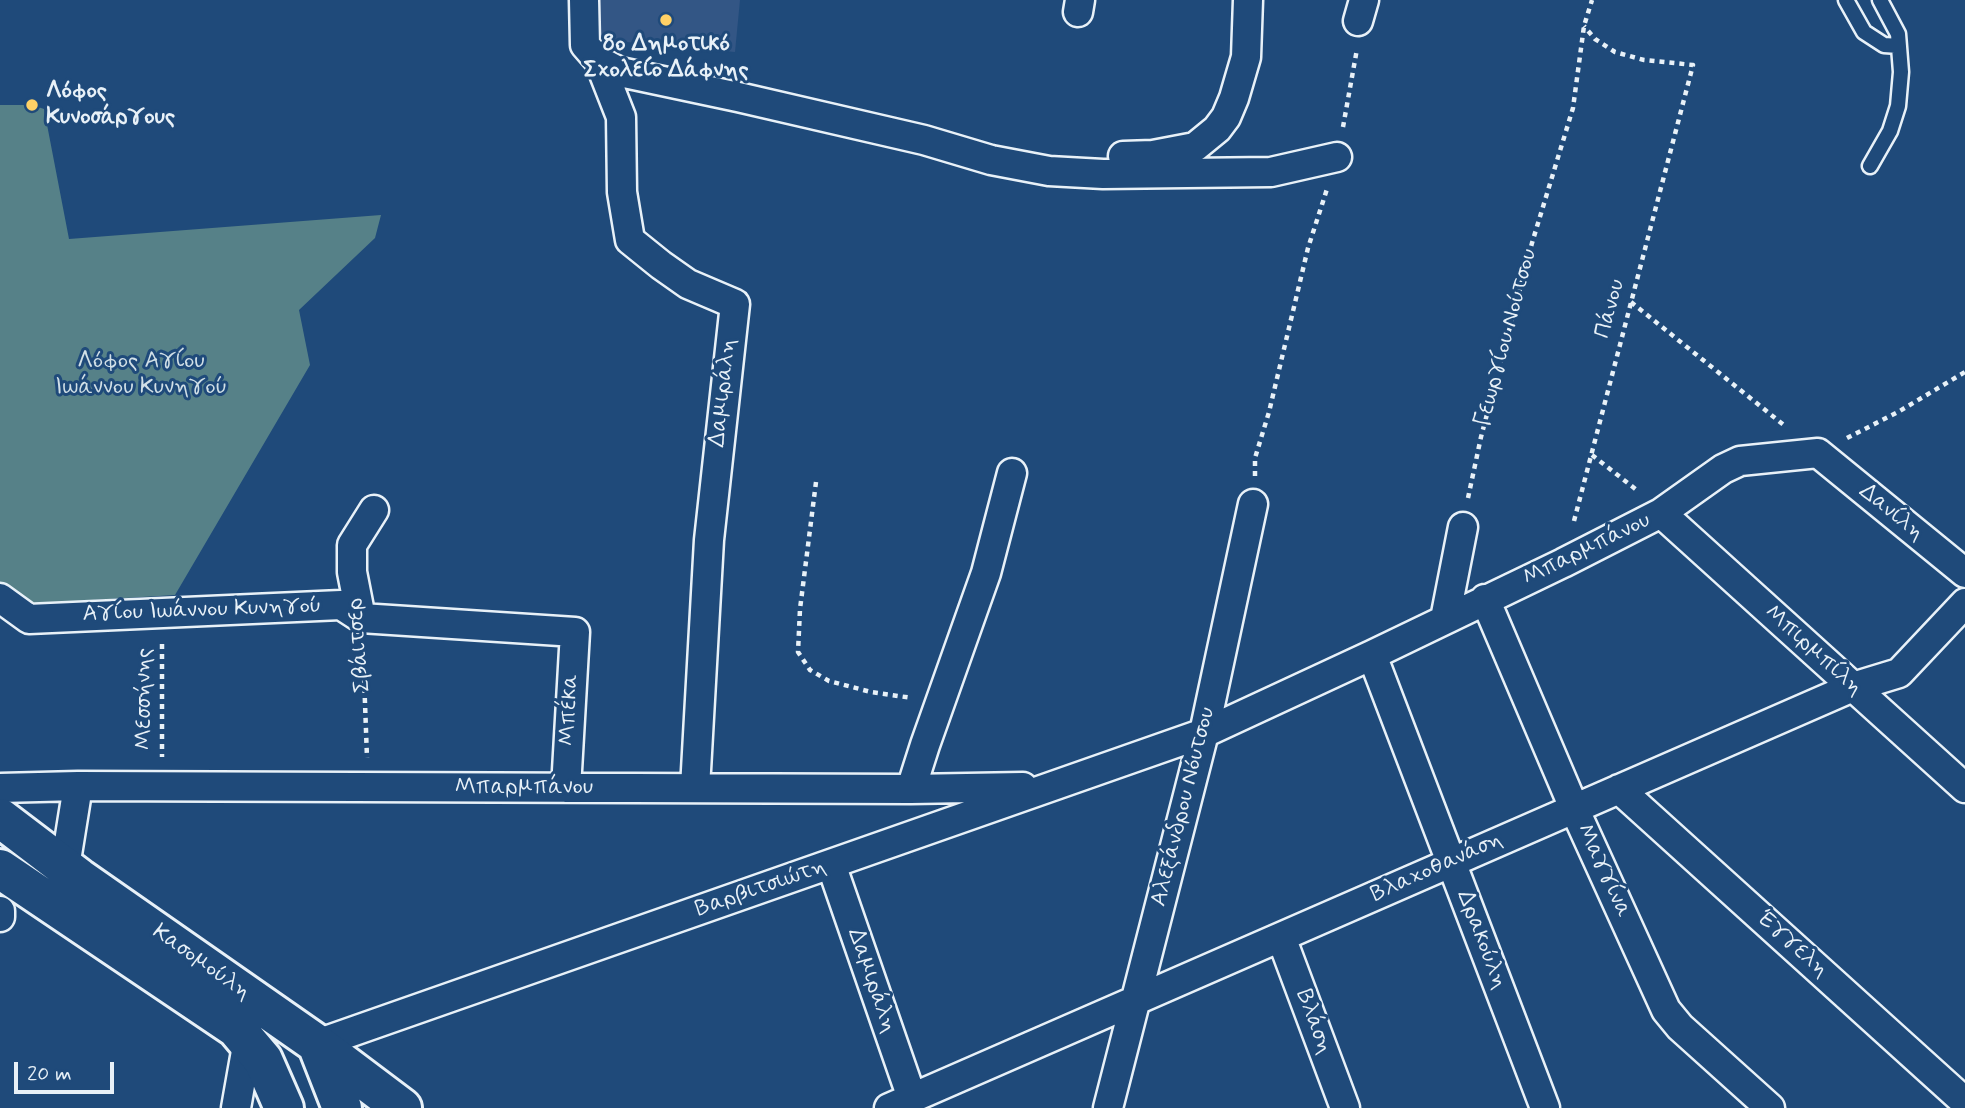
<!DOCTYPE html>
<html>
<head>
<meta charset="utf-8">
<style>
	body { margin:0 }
	#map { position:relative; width:1965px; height:1108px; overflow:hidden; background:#1f4a7a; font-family:Mynerve,sans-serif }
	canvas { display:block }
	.scale { position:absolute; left:14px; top:1062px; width:100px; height:32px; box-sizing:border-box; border:4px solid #e8f1f8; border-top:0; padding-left:9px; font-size:21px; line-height:24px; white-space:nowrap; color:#e8f1f8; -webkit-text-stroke:5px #1f4a7a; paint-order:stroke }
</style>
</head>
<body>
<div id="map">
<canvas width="1965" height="1108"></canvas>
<div class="scale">20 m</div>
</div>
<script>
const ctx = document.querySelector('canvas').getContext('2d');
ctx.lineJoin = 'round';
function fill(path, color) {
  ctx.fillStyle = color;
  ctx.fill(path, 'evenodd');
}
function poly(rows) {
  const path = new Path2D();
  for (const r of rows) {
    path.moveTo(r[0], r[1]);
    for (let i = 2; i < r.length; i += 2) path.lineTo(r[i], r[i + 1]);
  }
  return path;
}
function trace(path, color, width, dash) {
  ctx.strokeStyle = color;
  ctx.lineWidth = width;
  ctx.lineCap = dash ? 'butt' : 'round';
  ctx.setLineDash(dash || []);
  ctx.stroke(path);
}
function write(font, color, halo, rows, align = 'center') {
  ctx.font = font + ' Mynerve,sans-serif';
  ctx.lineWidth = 6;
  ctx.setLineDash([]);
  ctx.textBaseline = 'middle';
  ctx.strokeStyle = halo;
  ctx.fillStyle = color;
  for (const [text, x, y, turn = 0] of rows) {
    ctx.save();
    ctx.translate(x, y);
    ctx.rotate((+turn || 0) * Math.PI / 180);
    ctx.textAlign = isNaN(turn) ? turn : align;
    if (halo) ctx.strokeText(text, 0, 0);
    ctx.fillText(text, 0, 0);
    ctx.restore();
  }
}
fill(poly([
	[592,0,740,0,735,52,594,39]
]), '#335685');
fill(poly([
	[0,105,32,105,44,109,69,239,381,215,375,238,299,310,310,365,175,595,29,604,0,583]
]), '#568188');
const lane = poly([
	[1846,0,1864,32,1884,45,1899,46],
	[1870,166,1890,131,1898,106,1901,72,1898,34,1880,0]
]);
const street = poly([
	[584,0,585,45,599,61,620,72,738,97,924,140,991,160,1049,171,1103,174,1271,172,1337,157],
	[1078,12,1080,0],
	[1358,21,1364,0],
	[599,61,621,117,622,192,630,240,661,265,688,284,735,304,709,540,695,788],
	[1123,156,1153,155,1195,147,1217,129,1226,117,1234,98,1246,57,1248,0],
	[1661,513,1965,788],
	[0,598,29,619,341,605,361,618,575,632,566,788],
	[1485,599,1574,808,1666,1010,1680,1027,1770,1108],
	[361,618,352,572,352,545,374,510],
	[1445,619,1463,527],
	[1372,655,1545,1108],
	[0,788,78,786,911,789,1023,787],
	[911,789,925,745,986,573,1012,473],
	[1619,789,1965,1102],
	[831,864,912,1098],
	[65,867,78,786],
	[0,911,0,917],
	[1281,937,1345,1108],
	[317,1044,1204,733,1372,655,1563,563,1661,513,1723,469,1740,461,1818,453,1965,573],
	[236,1108,248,1040],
	[889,1108,1853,687,1899,673,1965,603],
	[1108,1108,1204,733,1253,504]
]);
const secondary = poly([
	[0,818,79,878,317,1044,402,1108],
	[0,869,236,1028,263,1060,284,1108],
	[317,1044,342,1108]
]);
trace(lane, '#e8f1f8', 19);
trace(street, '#e8f1f8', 33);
trace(secondary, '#e8f1f8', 44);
trace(poly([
	[1343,127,1357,49],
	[1631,302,1785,426],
	[1847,438,1898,412,1965,372],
	[1592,455,1638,491],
	[1255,476,1255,458,1269,412,1308,248,1327,189],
	[816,482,800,609,798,652,810,670,829,681,871,692,912,698],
	[1468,498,1481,437,1532,243,1573,108,1584,26,1592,0],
	[1574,521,1693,65,1644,60,1615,52,1595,39,1584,26],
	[162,644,162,757],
	[363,648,367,758]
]), '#e8f1f8', 4.5, [5, 5]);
trace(lane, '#1f4a7a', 14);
trace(street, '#1f4a7a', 28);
trace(secondary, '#1f4a7a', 38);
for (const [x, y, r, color] of [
	[666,20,7,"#ffd166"],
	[32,105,7,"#ffd166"]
]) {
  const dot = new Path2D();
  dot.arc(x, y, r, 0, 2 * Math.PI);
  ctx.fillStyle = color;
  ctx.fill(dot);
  trace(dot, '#1f4a7a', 2.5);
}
write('bold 23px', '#e8f1f8', '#1f4a7a', [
	["8ο Δημοτικό",666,45],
	["Σχολείο Δάφνης",666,71],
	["Λόφος",46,92,"left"],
	["Κυνοσάργους",46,118,"left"]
]);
write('23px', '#e8f1f8', '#1f4a7a', [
	["Πάνου",1611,309,-75],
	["Γεωργίου Νούτσου",1507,338,-75],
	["Δαμιράλη",724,393,-84],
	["Δανίλη",1891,513,39],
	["Μπαρμπάνου",1587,550,-26],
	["Αγίου Ιωάννου Κυνηγού",202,611,-2],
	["Σβάιτσερ",360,645,-95],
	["Μπιρμπίλη",1813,651,42],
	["Μεσσήνης",145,699,-90],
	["Μπέκα",570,710,-87],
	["Μπαρμπάνου",524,788],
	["Αλεξάνδρου Νόυτσου",1184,807,-76],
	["Βλαχοθανάση",1437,868,-24],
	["Μαγγίνα",1603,871,65],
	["Βαρβιτσιώτη",761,889,-19],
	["Δρακούλη",1481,940,69],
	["Έγγελη",1792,945,42],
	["Κασομούλη",201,963,35],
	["Δαμιράλη",871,981,71],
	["Βλάση",1313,1022,70]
]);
write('23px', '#d2e0e7', '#1f4a7a', [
	["Λόφος Αγίου",141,362],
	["Ιωάννου Κυνηγού",141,388]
]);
</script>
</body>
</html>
